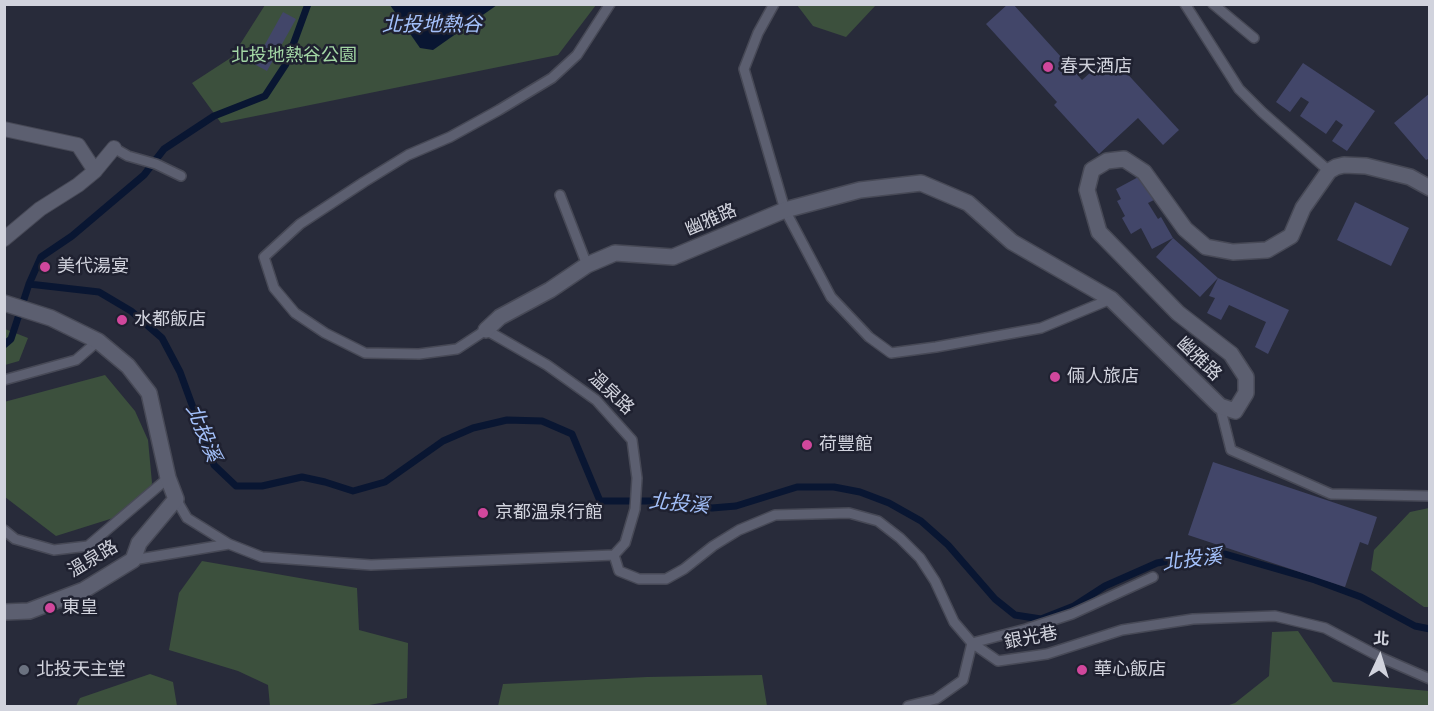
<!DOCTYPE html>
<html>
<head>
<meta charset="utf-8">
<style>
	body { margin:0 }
	#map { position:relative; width:1434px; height:711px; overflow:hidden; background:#282b3a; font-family:Cabin,"Noto Sans TC",sans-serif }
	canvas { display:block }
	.frame { position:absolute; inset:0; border:6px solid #d1d3dd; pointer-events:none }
	.north { position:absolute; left:1350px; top:627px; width:60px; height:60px; -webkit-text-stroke:4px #1f2130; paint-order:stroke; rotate:4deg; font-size:16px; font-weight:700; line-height:24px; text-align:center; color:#d1d3dd }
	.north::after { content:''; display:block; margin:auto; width:21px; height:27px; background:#d1d3dd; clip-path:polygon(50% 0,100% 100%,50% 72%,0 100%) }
</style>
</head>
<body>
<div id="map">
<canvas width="1434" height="711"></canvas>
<div class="frame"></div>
<div class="north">北</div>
</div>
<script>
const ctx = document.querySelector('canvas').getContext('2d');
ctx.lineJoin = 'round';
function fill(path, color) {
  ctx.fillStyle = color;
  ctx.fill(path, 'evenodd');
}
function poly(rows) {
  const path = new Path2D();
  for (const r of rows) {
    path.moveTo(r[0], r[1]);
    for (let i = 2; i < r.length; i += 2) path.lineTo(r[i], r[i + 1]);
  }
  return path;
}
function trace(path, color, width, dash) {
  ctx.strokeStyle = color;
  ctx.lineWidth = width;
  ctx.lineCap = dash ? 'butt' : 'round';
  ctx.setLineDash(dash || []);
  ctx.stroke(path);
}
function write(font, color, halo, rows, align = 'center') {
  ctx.font = font + ' Cabin,"Noto Sans TC",sans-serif';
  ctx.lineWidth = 5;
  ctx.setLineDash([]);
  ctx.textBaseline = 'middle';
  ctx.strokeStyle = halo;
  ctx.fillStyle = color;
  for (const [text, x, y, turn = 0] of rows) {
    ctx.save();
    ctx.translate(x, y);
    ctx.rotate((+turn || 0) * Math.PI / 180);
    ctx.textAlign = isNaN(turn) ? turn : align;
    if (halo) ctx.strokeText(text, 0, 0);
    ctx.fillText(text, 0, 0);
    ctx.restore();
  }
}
fill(poly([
	[265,5,596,5,558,55,221,123,192,83,232,57],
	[797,5,876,5,846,37,813,26],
	[5,329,28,338,19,361,5,365],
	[105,375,135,411,148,440,152,483,147,503,126,514,56,536,5,497,4,402],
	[1429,508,1430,508,1429,607,1424,607,1371,570,1374,550,1410,512],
	[202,561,357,588,359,630,408,643,407,698,364,706,270,706,268,685,238,671,169,650,179,593],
	[1298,631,1333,682,1429,691,1429,706,1226,706,1235,703,1269,676,1272,632],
	[150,674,173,682,177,706,76,706,80,698],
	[762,675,767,706,498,706,503,684,647,677]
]), '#3c503d');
fill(poly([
	[390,5,497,5,433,50,420,48]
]), '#091632');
trace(poly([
	[29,284,99,292,131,311,162,338,180,372,214,465,236,486,262,486,302,477,325,482,353,491,385,482,443,441,473,428,507,420,542,421,572,434,600,501,669,501,712,508,736,506,797,487,834,487,860,492,889,503,921,521,948,545,995,599,1015,615,1041,619,1074,606,1105,586,1157,563,1190,557,1225,554,1315,580,1361,597,1415,626,1430,629],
	[4,345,11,339,29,284,41,257,72,236,144,175,164,149,214,116,265,96,286,64,308,4]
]), '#091632', 7);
fill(poly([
	[1008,4,1013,4,1082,80,1110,55,1179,130,1163,145,1138,118,1099,154,1054,105,1057,102,986,24],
	[283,12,296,19,267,71,254,64],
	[1303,63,1375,111,1347,151,1332,141,1343,125,1336,120,1326,134,1300,116,1309,102,1301,97,1290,112,1276,102],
	[1430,93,1430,158,1426,160,1394,123],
	[1142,175,1156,199,1148,203,1158,219,1161,217,1173,238,1152,249,1141,228,1131,234,1122,218,1125,216,1117,201,1121,199,1116,189],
	[1355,202,1409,228,1391,266,1337,240],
	[1173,238,1218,278,1200,297,1156,257],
	[1218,278,1289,310,1268,354,1255,347,1266,322,1229,305,1221,320,1207,313,1215,298,1209,296],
	[1213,462,1377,517,1368,545,1360,542,1345,587,1188,535]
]), '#424669');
const service = poly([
	[774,4,758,33,744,69,785,210,831,297,869,337,891,353,936,347,1041,328,1111,299],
	[1185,4,1239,89,1262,112,1329,171],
	[1213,4,1254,38],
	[114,148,128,156,156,164,181,176],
	[560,195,587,265],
	[4,380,76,360,98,341],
	[1220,406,1231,450,1331,494,1430,496],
	[176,499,187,518,229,544,262,557,371,565,614,555,625,543,635,509,637,478,632,440,596,400,547,365,486,330,457,349,419,354,365,353,325,333,295,313,274,288,264,257,300,224,364,182,408,155,450,137,499,110,552,78,577,55,610,4],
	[4,530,15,539,54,550,88,546,168,478],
	[614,555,619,571,639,579,666,579,684,569,713,546,739,530,775,515,849,513,878,521,900,538,920,558,935,581,954,622,972,643,998,661,1047,654,1122,630,1193,619,1275,616,1325,628,1382,658,1430,679],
	[133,560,229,544],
	[908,706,936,699,963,680,972,643,1026,629,1072,614,1153,577]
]);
const pedestrian = poly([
	[4,129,78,145,95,171],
	[4,239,40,209,78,185,95,171,114,148]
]);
const minor = poly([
	[4,303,51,318,98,341,128,366,149,393,168,478,176,499,139,543,133,560,84,590,29,611,4,612],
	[486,330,500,317,550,290,587,265,615,253,673,257,785,210,860,190,921,183,968,203,1012,242,1111,299,1220,406,1235,411,1246,393,1246,377,1231,354,1178,313,1099,232,1087,190,1092,170,1107,161,1124,159,1144,172,1185,229,1206,247,1233,252,1267,250,1291,236,1303,208,1329,171,1336,167,1344,165,1366,166,1410,177,1430,188]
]);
trace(service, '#474956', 12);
trace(pedestrian, '#474956', 16);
trace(minor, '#474956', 18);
trace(service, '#5c5f70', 9);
trace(pedestrian, '#5c5f70', 14);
trace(minor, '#5c5f70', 15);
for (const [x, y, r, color] of [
	[1048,67,6,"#d1479c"],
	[45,267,6,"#d1479c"],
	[122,320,6,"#d1479c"],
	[1055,377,6,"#d1479c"],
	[807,445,6,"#d1479c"],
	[483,513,6,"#d1479c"],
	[50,608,6,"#d1479c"],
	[24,670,6,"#6b7280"],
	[1082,670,6,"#d1479c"]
]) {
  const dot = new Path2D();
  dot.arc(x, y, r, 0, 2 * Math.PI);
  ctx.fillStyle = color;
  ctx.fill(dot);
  trace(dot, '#1f2130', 2);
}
write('18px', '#a3d7a5', '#1f2130', [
	["北投地熱谷公園",294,56]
]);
write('18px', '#d1d3dd', '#1f2130', [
	["春天酒店",1060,67],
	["美代湯宴",57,267],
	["水都飯店",134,320],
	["倆人旅店",1067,377],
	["荷豐館",819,445],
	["京都溫泉行館",495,513],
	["東皇",62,608],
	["北投天主堂",36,670],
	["華心飯店",1094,670]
], 'left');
write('18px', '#d1d3dd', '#1f2130', [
	["幽雅路",711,220,-23],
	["幽雅路",1199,359,44],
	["溫泉路",611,393,43],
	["溫泉路",93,559,-31],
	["銀光巷",1031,638,-11]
]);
write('italic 20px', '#a3c0fa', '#1f2130', [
	["北投地熱谷",432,25],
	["北投溪",203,433,68],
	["北投溪",679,504,5],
	["北投溪",1192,560,-7]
]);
</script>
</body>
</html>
